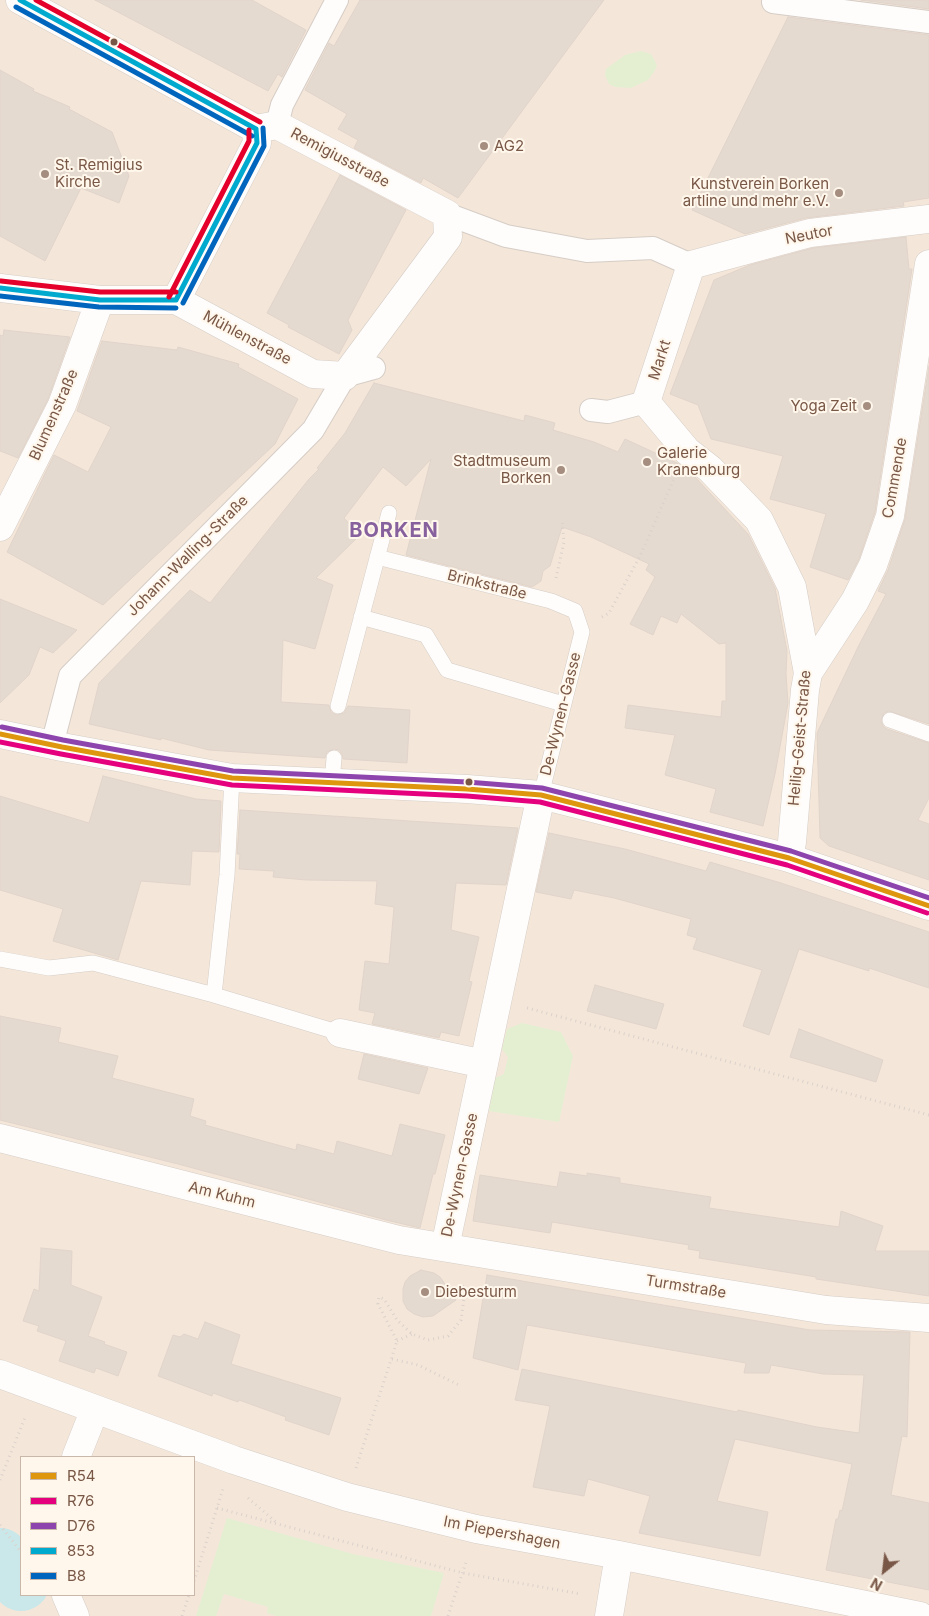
<!DOCTYPE html>
<html>
<head>
<meta charset="utf-8">
<style>
	body { margin:0 }
	#map { position:relative; width:929px; height:1616px; overflow:hidden; background:#f8f2e9; font-family:Inter,sans-serif }
	canvas { display:block }
	.legend { position:absolute; left:20px; top:1456px; width:175px; height:140px; box-sizing:border-box; background:#fff7eb; border:1px solid #c9b7a9; margin:0; padding:6px 9px; list-style:none; font-size:15px; color:#795746 }
	.legend li { display:flex; align-items:center; gap:10px; height:25px }
	.legend b { width:25px; border:1px solid #c9b7a9 }
	.north { position:absolute; left:859px; top:1546px; width:50px; height:50px; -webkit-text-stroke:4px #fff7eb; paint-order:stroke; rotate:209deg; font-size:14px; font-weight:700; line-height:20px; text-align:center; color:#795746 }
	.north::after { content:''; display:block; margin:auto; width:18px; height:22px; background:#795746; clip-path:polygon(50% 0,100% 100%,50% 72%,0 100%) }
</style>
</head>
<body>
<div id="map">
<canvas width="929" height="1616"></canvas>
<ul class="legend">
<li><b style="height:6px;background:#de960e"></b>R54</li>
<li><b style="height:6px;background:#e5007d"></b>R76</li>
<li><b style="height:6px;background:#8e44ad"></b>D76</li>
<li><b style="height:6px;background:#00a9ce"></b>853</li>
<li><b style="height:6px;background:#0065bd"></b>B8</li>
</ul>
<div class="north">N</div>
</div>
<script>
const ctx = document.querySelector('canvas').getContext('2d');
ctx.lineJoin = 'round';
function fill(path, color) {
  ctx.fillStyle = color;
  ctx.fill(path, 'evenodd');
}
function poly(rows) {
  const path = new Path2D();
  for (const r of rows) {
    path.moveTo(r[0], r[1]);
    for (let i = 2; i < r.length; i += 2) path.lineTo(r[i], r[i + 1]);
  }
  return path;
}
function trace(path, color, width, dash) {
  ctx.strokeStyle = color;
  ctx.lineWidth = width;
  ctx.lineCap = dash ? 'butt' : 'round';
  ctx.setLineDash(dash || []);
  ctx.stroke(path);
}
function write(font, color, halo, rows, align = 'center') {
  ctx.font = font + ' Inter,sans-serif';
  ctx.lineWidth = 4;
  ctx.setLineDash([]);
  ctx.textBaseline = 'middle';
  ctx.strokeStyle = halo;
  ctx.fillStyle = color;
  for (const [text, x, y, turn = 0] of rows) {
    ctx.save();
    ctx.translate(x, y);
    ctx.rotate((+turn || 0) * Math.PI / 180);
    ctx.textAlign = isNaN(turn) ? turn : align;
    if (halo) ctx.strokeText(text, 0, 0);
    ctx.fillText(text, 0, 0);
    ctx.restore();
  }
}
fill(poly([
	[0,0,929,0,929,1616,0,1616],
	[21,1457,194,1457,194,1595,21,1595]
]), '#f4e7d9');
fill(poly([
	[641,51,651,54,655,61,657,66,654,72,648,80,631,88,615,87,609,84,605,75,606,69,625,55],
	[522,1023,561,1032,573,1056,559,1122,489,1111,495,1078,504,1074,508,1057,502,1049,507,1029],
	[227,1518,353,1554,444,1573,431,1616,276,1616,267,1613,268,1607,224,1594,216,1616,196,1616]
]), '#e4efd2');
trace(poly([
	[0,1557,21,1582]
]), '#cae8ea', 58);
const building = poly([
	[95,0,252,0,306,30,282,77,278,74,268,91,95,0],
	[360,0,604,0,458,198,423,178,421,183,354,148,358,140,338,129,347,114,305,90,329,43,334,46,360,0],
	[861,0,929,0,929,9,861,0],
	[788,17,929,35,929,198,903,202,904,206,806,218,745,234,692,210,788,17],
	[0,70,34,89,33,91,70,107,69,109,112,132,129,176,119,203,81,188,45,261,0,236,0,70],
	[340,175,406,210,348,320,352,330,339,354,288,327,289,325,267,313,340,175],
	[906,237,909,269,912,269,875,512,859,559,848,580,810,567,826,514,770,499,783,456,711,439,698,405,670,394,714,280,750,265,813,248,906,237],
	[4,330,70,337,48,399,18,458,0,451,0,335,3,336,4,330],
	[102,341,177,350,178,347,239,364,238,367,298,399,275,444,103,605,7,552,54,455,88,472,111,427,77,411,102,341],
	[929,366,929,724,889,711,884,713,881,721,883,726,887,729,929,743,929,798,918,820,929,824,929,880,829,846,820,838,817,733,859,645,886,594,878,591,888,570,905,519,929,366],
	[374,383,524,421,525,415,555,423,553,430,594,442,618,452,625,439,677,463,695,477,748,534,775,588,787,651,786,674,788,703,775,774,763,826,710,812,716,789,665,775,675,735,625,728,628,705,721,717,722,701,726,701,726,643,719,644,681,614,677,623,661,616,653,635,630,624,655,577,646,570,649,564,591,537,562,527,550,566,543,571,541,581,532,587,406,555,431,459,406,486,383,467,344,518,360,535,316,578,333,585,315,649,283,640,281,702,329,705,331,712,336,715,344,713,348,706,410,710,407,763,343,759,342,754,339,750,334,749,327,752,325,758,209,750,161,738,161,740,89,724,99,683,190,590,210,603,309,479,319,469,317,468,345,433,374,383],
	[0,599,77,630,53,653,40,647,29,675,0,703,0,599],
	[103,776,196,799,221,801,219,852,192,851,190,885,141,881,118,960,53,941,63,909,0,890,0,796,89,823,103,776],
	[240,810,518,828,506,885,456,883,451,930,479,937,469,981,472,982,459,1036,441,1032,439,1038,372,1024,375,1013,359,1010,365,961,389,964,394,907,375,904,377,881,306,880,273,877,274,871,239,869,240,854,237,854,240,810],
	[549,833,625,849,706,871,710,862,781,883,929,932,929,988,869,968,869,971,799,949,769,1035,743,1026,762,970,693,949,697,938,687,935,691,919,614,898,574,890,571,899,536,892,549,833],
	[595,985,664,1004,656,1029,587,1011,595,985],
	[0,1016,61,1028,58,1042,118,1056,112,1078,194,1099,190,1116,206,1121,205,1125,296,1150,297,1144,334,1154,337,1141,392,1156,400,1124,445,1135,435,1174,433,1174,420,1228,386,1220,178,1164,0,1120,0,1016],
	[799,1029,883,1060,876,1082,790,1057,799,1029],
	[364,1054,428,1068,419,1094,358,1079,364,1054],
	[560,1172,587,1176,587,1173,620,1178,620,1183,711,1197,709,1208,839,1227,841,1211,883,1226,875,1251,929,1251,929,1296,816,1279,816,1277,699,1258,700,1251,688,1249,689,1245,552,1222,550,1233,473,1221,480,1175,557,1187,560,1172],
	[41,1248,72,1251,71,1285,102,1297,88,1336,105,1342,104,1344,127,1352,118,1376,96,1368,94,1373,59,1361,66,1341,37,1331,39,1326,23,1321,34,1289,39,1291,41,1248],
	[421,1270,434,1273,440,1277,456,1300,433,1316,423,1317,414,1314,407,1309,403,1301,403,1289,405,1282,410,1276,421,1270],
	[487,1275,810,1330,910,1332,907,1437,902,1436,891,1495,929,1503,929,1590,826,1570,836,1519,838,1519,840,1510,842,1511,852,1464,735,1439,717,1501,768,1512,760,1556,639,1533,650,1496,588,1479,584,1496,533,1487,550,1406,515,1400,522,1369,737,1412,738,1410,817,1427,859,1433,864,1375,823,1374,771,1365,769,1373,744,1373,746,1363,527,1325,518,1370,473,1358,487,1275],
	[205,1322,240,1335,231,1364,341,1398,329,1435,285,1420,286,1417,239,1400,238,1402,213,1393,212,1396,158,1376,173,1335,180,1337,184,1334,198,1339,205,1322]
]);
fill(building, '#e5dad0');
trace(building, '#e1d4cb', 1);
const service = poly([
	[377,557,551,601,575,611,582,632,541,795],
	[361,617,426,635,447,670,563,704],
	[338,706,389,513],
	[890,720,929,734],
	[332,783,334,758],
	[0,959,49,968,93,963,214,995,340,1033],
	[214,995,227,875,232,778]
]);
const pedestrian = poly([
	[774,0,773,2,929,22],
	[277,125,282,105,337,0],
	[447,214,506,236,587,251,653,248,691,265],
	[591,410,608,412,646,402],
	[52,745,70,676,313,430,345,376,374,368]
]);
const minor = poly([
	[0,288,100,300,176,300,313,374,345,376,448,237,447,214,277,125,256,129,20,0],
	[176,300,257,143,256,129],
	[0,527,62,405,100,300],
	[808,673,855,601,873,565,890,516,929,264],
	[0,734,62,747,232,778,467,789,541,795,789,858,929,906],
	[789,858,792,842,805,690,808,673,792,587,759,520,710,469,687,451,646,402,691,265,810,233,929,219],
	[340,1033,484,1064],
	[0,1138,399,1240,826,1310,929,1318],
	[445,1247,541,795],
	[0,1374,234,1460,347,1497,476,1529,619,1555,920,1616],
	[76,1457,95,1409],
	[66,1595,75,1616],
	[609,1616,619,1555]
]);
trace(service, '#d6cdc6', 16);
trace(pedestrian, '#d6cdc6', 24);
trace(minor, '#d6cdc6', 29);
trace(poly([
	[556,578,564,542,562,519],
	[602,617,609,613,640,556,674,479],
	[527,1008,929,1115],
	[397,1341,412,1334],
	[392,1359,418,1365,461,1386],
	[356,1468,397,1341,378,1304,379,1297,384,1299,397,1320,412,1334,428,1340,448,1336,461,1320,465,1291,461,1282],
	[0,1480,26,1415],
	[248,1498,277,1523],
	[217,1508,463,1573,581,1594],
	[0,1525,21,1552],
	[194,1581,223,1489],
	[182,1616,189,1595],
	[448,1616,467,1559]
]), '#dbd1cb', 3, [1, 4]);
trace(service, '#fefdfc', 15);
trace(pedestrian, '#fefdfc', 22);
trace(minor, '#fefdfc', 28);
trace(poly([
	[0,734,62,747,232,778,467,789,541,795,789,858,929,906]
]), '#de960e', 5);
trace(poly([
	[0,742,61,754,232,785,467,796,540,802,787,865,927,913]
]), '#e5007d', 5);
trace(poly([
	[2,727,63,740,233,771,467,782,542,788,791,851,929,898]
]), '#8e44ad', 5);
trace(poly([
	[20,0,256,129],
	[0,288,100,300,176,300],
	[176,300,257,143,256,129]
]), '#00a9ce', 5);
trace(poly([
	[16,7,252,136],
	[0,296,99,307,176,308],
	[183,303,264,146,263,128]
]), '#0065bd', 5);
trace(poly([
	[36,0,260,122],
	[1,281,100,292,176,292],
	[169,297,249,141,249,130]
]), '#e4002b', 5);
for (const [x, y, r, color] of [
	[114,42,4.5,"#795746"],
	[484,146,5,"#a58d7f"],
	[45,174,5,"#a58d7f"],
	[839,193,5,"#a58d7f"],
	[867,406,5,"#a58d7f"],
	[647,462,5,"#a58d7f"],
	[561,470,5,"#a58d7f"],
	[469,782,4.5,"#795746"],
	[425,1292,5,"#a58d7f"]
]) {
  const dot = new Path2D();
  dot.arc(x, y, r, 0, 2 * Math.PI);
  ctx.fillStyle = color;
  ctx.fill(dot);
  trace(dot, '#fff7eb', 2);
}
write('15px', '#795746', '#fff7eb', [
	["AG2",494,146],
	["St. Remigius",55,165],
	["Kirche",55,182],
	["Kunstverein Borken",829,184,"right"],
	["artline und mehr e.V.",829,201,"right"],
	["Yoga Zeit",857,406,"right"],
	["Galerie",657,453],
	["Kranenburg",657,470],
	["Stadtmuseum",551,461,"right"],
	["Borken",551,478,"right"],
	["Diebesturm",435,1292]
], 'left');
write('15px', '#795746', '#fff7eb', [
	["Remigiusstraße",340,158,28],
	["Neutor",809,235,-11],
	["Mühlenstraße",247,338,28],
	["Markt",660,360,-72],
	["Blumenstraße",54,415,-66],
	["Commende",895,478,-80],
	["Johann-Walling-Straße",188,556,-45],
	["Brinkstraße",487,585,14],
	["De-Wynen-Gasse",561,714,-76],
	["Heilig-Geist-Straße",800,738,-85],
	["De-Wynen-Gasse",460,1175,-78],
	["Am Kuhm",222,1195,14],
	["Turmstraße",686,1287,9],
	["Im Piepershagen",502,1533,11]
]);
ctx.letterSpacing = '1px';
write('bold 20px', '#87619d', '#fff7eb', [
	["BORKEN",394,531]
]);
ctx.letterSpacing = '0px';
</script>
</body>
</html>
